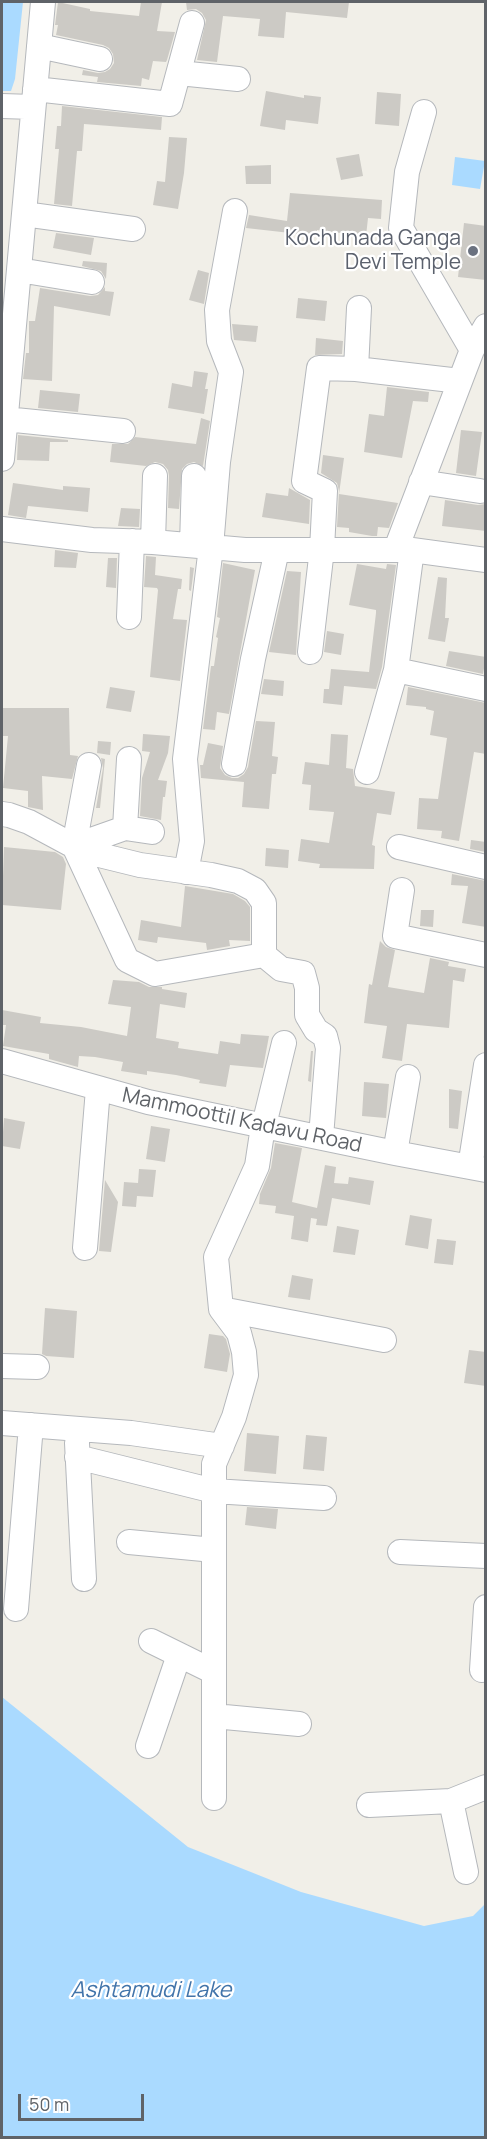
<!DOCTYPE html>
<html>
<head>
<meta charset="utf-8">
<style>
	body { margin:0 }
	#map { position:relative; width:487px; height:2139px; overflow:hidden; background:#f1efe8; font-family:Manrope,sans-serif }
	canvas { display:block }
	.frame { position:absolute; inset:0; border:3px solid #5f6368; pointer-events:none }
	.scale { position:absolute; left:18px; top:2094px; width:126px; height:27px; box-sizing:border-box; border:3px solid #5f6368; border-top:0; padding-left:8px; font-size:18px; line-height:21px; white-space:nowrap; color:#5f6368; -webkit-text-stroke:4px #fff; paint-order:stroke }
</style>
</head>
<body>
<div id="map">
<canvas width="487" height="2139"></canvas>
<div class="frame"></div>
<div class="scale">50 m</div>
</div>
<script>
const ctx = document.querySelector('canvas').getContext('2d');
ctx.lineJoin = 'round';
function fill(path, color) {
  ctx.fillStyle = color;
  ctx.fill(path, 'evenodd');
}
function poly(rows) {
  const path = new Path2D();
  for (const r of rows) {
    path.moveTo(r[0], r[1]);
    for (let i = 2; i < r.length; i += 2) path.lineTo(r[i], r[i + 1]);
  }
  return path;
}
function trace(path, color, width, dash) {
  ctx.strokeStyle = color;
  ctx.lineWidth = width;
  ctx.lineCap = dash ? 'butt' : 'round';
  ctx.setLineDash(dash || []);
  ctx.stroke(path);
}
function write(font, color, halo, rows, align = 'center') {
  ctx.font = font + ' Manrope,sans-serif';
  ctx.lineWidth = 4.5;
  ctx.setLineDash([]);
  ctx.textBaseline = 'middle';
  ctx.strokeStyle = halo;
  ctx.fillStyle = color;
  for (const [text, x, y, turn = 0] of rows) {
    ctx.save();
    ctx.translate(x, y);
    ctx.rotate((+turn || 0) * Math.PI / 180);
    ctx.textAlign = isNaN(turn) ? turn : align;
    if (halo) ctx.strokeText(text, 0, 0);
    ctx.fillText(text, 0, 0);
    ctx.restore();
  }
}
fill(poly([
	[2,2,23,2,15,79,11,91,2,91],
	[455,157,485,161,480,189,452,185],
	[2,1697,188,1847,301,1892,424,1926,473,1916,485,1904,485,2137,2,2137]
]), '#aadaff');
fill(poly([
	[58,2,90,9,90,11,139,16,141,2,162,2,157,31,175,32,167,60,166,62,153,61,149,80,142,78,141,86,97,82,98,77,82,75,83,70,98,73,105,72,110,69,114,63,113,54,109,48,103,45,56,35,58,25,55,25],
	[186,2,349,2,347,18,286,12,284,38,258,36,260,19,223,16,217,62,197,60,206,20,202,13,196,9,187,10],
	[266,91,304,98,304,95,321,97,318,124,286,120,285,130,260,126],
	[377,92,401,94,399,126,375,124],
	[62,106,162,117,161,130,84,124,82,151,77,151,72,206,54,204,59,149,55,149,57,126,61,126],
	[169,137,187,138,184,173,178,209,153,205,157,181,165,182],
	[359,154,363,176,341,180,336,158],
	[271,165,271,184,246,184,245,166],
	[290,193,382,200,381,219,368,218,366,236,317,230,317,236,246,228,249,215,287,221],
	[464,223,486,226,486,280,458,277],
	[56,233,94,238,91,255,53,248],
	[83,261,107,263,106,279,101,271,82,266],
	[198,270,209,273,204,304,189,300],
	[105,287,105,291,114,292,110,316,54,306,52,381,23,379,26,353,29,353,29,321,35,321,40,288,90,296,98,295],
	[298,298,327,301,325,321,296,318],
	[232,324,258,326,256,342,234,340],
	[316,338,343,341,342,354,315,355],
	[194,371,208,373,205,389,208,389,204,414,168,408,172,383,192,387],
	[387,387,429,392,428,402,413,401,402,458,364,452,369,414,384,416],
	[40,390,80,394,78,412,38,408],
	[201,418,210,421,203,466,194,462,187,464,182,469,179,509,168,508,169,476,168,470,163,464,155,462,146,466,110,462,112,444,128,444,135,437,196,444],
	[461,430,482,432,476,476,456,473],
	[18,435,68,440,68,442,50,442,49,461,17,460],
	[323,455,344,458,339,494,398,503,389,528,378,527,377,536,372,536,349,532,349,528,337,527,339,491,337,483,321,473],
	[13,483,63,490,63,486,90,488,88,512,28,506,26,518,8,515],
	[289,488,310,500,309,524,262,517,266,493,288,496],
	[445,500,478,505,486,504,486,531,442,526],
	[121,508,140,509,139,527,118,526],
	[55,550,78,553,76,568,54,567],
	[146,556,156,557,155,575,182,579,181,589,178,589,173,619,187,620,180,681,150,677,158,590,157,588,144,587],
	[108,558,117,558,116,588,106,587],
	[223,563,255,570,229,714,217,712,215,730,203,729,211,666,214,666,218,638,216,637,220,618,217,617],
	[357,564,386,569,387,564,396,565,382,667,376,689,344,686,342,705,323,703,324,689,329,689,331,669,369,672,376,613,376,610,349,605],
	[190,567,194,568,191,591,189,590],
	[287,571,301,572,296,655,269,652],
	[438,577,447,578,445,618,449,618,445,642,428,639],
	[327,631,344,634,341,655,324,652],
	[449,651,486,657,483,674,446,666],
	[264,679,284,681,283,696,261,694],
	[110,687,135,691,131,712,106,708],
	[408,687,486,703,486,754,474,752,459,841,441,838,442,831,417,829,419,798,438,799,447,738,430,735,434,711,426,709,426,707,406,705],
	[2,708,69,708,70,755,78,756,72,779,42,776,43,810,28,807,28,791,3,788,8,736,2,736],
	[256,721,275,722,272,756,278,757,276,774,272,774,269,809,242,807,244,782,201,778,200,765,203,765,208,743,223,746,220,768,225,775,232,778,238,778,244,774,248,767],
	[143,734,170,736,168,753,158,780,167,781,165,797,163,797,161,820,140,816,142,778,150,752,142,751],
	[331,734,348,735,346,768,353,769,355,786,395,792,391,815,377,813,372,845,375,846,374,869,319,868,320,864,298,861,301,839,329,843,334,812,309,810,311,785,302,784,305,762,329,765],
	[98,741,111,742,110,755,97,753],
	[101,758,105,759,100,808,96,808,103,768],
	[471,840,486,842,486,852,470,849],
	[4,847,55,852,63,857,66,864,61,910,2,905],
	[266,848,289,850,288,868,265,866],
	[452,874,486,881,486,927,462,923,468,886,451,885],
	[185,886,233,894,245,901,250,907,250,941,229,940,230,946,207,950,206,943,158,937,157,943,138,940,141,920,181,927],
	[421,910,434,910,433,927,420,926],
	[380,941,386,947,395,950,388,987,424,993,430,958,449,962,448,966,466,969,464,982,453,980,449,1028,407,1024,402,1061,382,1058,387,1026,364,1023,369,984,372,985],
	[113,980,139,982,149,987,162,987,162,989,187,993,185,1008,160,1004,156,1038,179,1042,178,1048,218,1054,220,1041,240,1044,241,1034,269,1036,263,1068,230,1065,226,1087,199,1083,200,1080,176,1075,147,1071,147,1075,121,1071,123,1062,95,1057,79,1056,78,1067,49,1059,49,1054,3,1046,6,1025,2,1025,2,1010,41,1017,40,1023,81,1027,127,1036,131,1007,108,1004],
	[311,1051,313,1051,311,1082,308,1081],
	[364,1082,389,1084,386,1118,362,1116],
	[449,1089,462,1091,458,1129,449,1128],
	[4,1118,25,1122,20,1149,2,1146],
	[151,1126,170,1129,165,1162,146,1159],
	[275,1143,302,1148,292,1202,317,1208,325,1165,336,1167,334,1183,348,1184,349,1177,374,1181,370,1205,332,1198,327,1226,316,1225,317,1219,311,1218,308,1242,291,1239,294,1216,275,1213,276,1206,259,1204,260,1194,271,1168],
	[139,1169,156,1170,153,1197,137,1196,136,1207,122,1206,124,1182,138,1183],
	[105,1180,118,1202,111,1252,99,1251],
	[410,1215,432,1219,428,1249,405,1245],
	[337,1226,359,1230,355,1255,333,1252],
	[437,1239,456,1241,453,1265,434,1263],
	[292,1275,313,1279,310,1300,288,1297],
	[45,1308,77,1311,74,1358,46,1356,42,1354],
	[209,1334,223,1336,226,1339,230,1354,227,1372,204,1368],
	[469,1350,486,1352,486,1386,464,1383],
	[247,1433,279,1436,276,1474,244,1471],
	[306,1435,327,1437,324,1471,303,1469],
	[247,1507,278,1509,276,1529,245,1525]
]), '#cccac5');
const minor = poly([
	[39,46,100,59],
	[179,73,238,79],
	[35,89,170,104,192,23],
	[2,106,33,107],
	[424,112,407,172,401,228,472,350],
	[24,214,133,229],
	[19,270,92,282],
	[356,369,460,381],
	[5,419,123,431],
	[2,459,43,2],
	[421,482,480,491],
	[2,529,92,540,153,542,245,550,412,550,396,670,367,772],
	[153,542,155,476],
	[192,545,194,476],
	[396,549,472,350,486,326],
	[412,550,486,560],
	[129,617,132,541],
	[310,652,322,549,325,491,304,481,319,368,356,369,359,308],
	[396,670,486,689],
	[234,764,253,659,277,550],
	[89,765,74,846,127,960,155,974,264,955],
	[2,814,9,815,29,822,83,851,140,865,211,875,238,881,255,890,264,903,264,955,281,969,303,973,307,988,307,1015,316,1030,325,1036,328,1048,321,1137],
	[125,828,129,759],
	[74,846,125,828,152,832],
	[399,847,486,867],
	[186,872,192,841,185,759,211,547,218,462,231,372,219,341,217,310,235,211],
	[402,890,395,936,486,955],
	[2,1061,148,1102,395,1153,486,1170],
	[395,1153,408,1077],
	[470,1167,486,1065],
	[85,1248,98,1089],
	[221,1309,384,1340],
	[2,1366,37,1367],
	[2,1423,131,1433,222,1446],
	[77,1443,84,1579],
	[77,1457,214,1491,324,1498],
	[129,1542,214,1550],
	[400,1552,486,1556],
	[16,1609,31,1425],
	[151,1641,214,1672],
	[482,1670,486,1607],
	[214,1716,299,1724],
	[148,1746,179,1655],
	[214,1798,214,1464,234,1417,246,1375,244,1352,239,1333,221,1309,216,1257,257,1166,262,1133,284,1043],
	[451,1801,466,1872],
	[369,1805,451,1801,486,1787]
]);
trace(minor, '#b5b8bc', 26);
trace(minor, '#fff', 24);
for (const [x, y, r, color] of [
	[473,251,6,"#6b7280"]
]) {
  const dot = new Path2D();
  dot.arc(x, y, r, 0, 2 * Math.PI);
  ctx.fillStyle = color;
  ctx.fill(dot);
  trace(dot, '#fff', 2);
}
write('21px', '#5b616d', '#fff', [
	["Kochunada Ganga",461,239],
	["Devi Temple",461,263]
], 'right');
write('21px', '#5f6368', '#fff', [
	["Mammoottil Kadavu Road",242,1121,12]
]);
write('italic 22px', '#4174aa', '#fff', [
	["Ashtamudi Lake",151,1991]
]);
</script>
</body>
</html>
